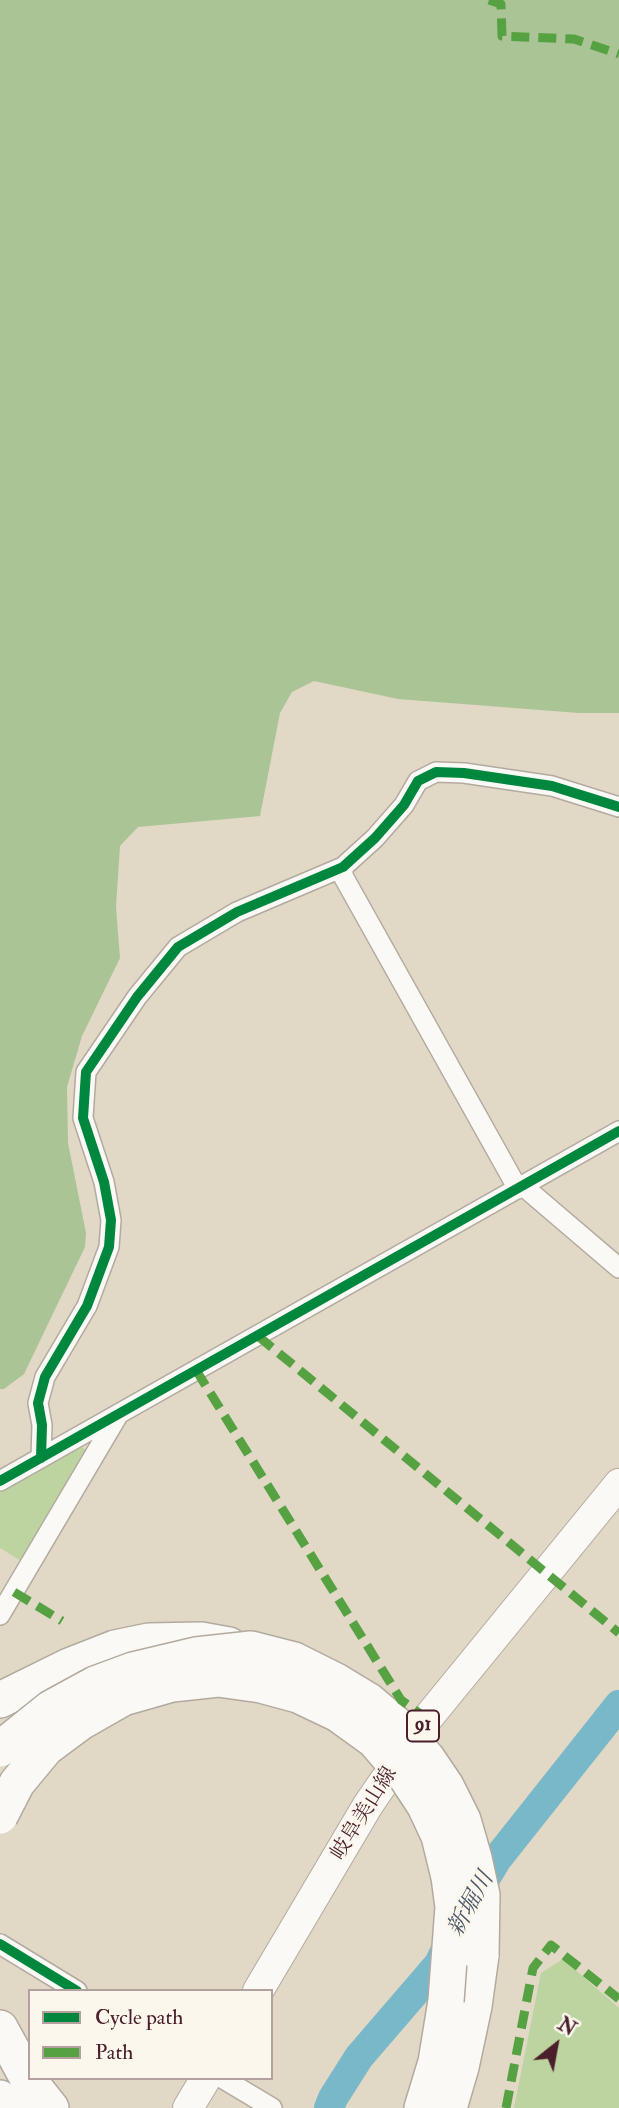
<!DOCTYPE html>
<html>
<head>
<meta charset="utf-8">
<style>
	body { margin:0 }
	#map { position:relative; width:619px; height:2108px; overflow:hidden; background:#e1d8c5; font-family:"IM FELL Double Pica",serif }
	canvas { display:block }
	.legend { position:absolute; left:28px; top:1989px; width:245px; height:91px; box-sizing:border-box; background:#fbf7ec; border:2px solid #b4a19f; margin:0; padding:9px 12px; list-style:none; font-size:21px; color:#4a1f2b }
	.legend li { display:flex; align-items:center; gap:14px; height:35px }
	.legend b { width:35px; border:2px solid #b4a19f }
	.north { position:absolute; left:521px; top:2010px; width:70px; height:70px; -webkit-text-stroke:5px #fbf7ec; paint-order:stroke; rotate:31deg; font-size:19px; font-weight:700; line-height:28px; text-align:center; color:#4a1f2b }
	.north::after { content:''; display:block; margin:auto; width:24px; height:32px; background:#4a1f2b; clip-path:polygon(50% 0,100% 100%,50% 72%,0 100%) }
</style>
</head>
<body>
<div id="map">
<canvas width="619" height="2108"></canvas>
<ul class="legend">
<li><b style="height:9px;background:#00873e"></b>Cycle path</li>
<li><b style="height:9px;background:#56a243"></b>Path</li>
</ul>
<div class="north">N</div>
</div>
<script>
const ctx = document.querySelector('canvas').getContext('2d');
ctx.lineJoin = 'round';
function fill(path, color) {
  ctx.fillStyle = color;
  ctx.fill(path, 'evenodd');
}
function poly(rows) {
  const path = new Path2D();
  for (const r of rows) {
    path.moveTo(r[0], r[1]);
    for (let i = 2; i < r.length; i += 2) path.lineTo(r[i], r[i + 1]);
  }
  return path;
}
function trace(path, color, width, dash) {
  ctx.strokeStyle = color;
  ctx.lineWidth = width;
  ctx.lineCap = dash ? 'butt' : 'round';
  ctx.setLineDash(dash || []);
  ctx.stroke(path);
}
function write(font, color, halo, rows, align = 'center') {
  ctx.font = font + ' "IM FELL Double Pica","Noto Serif JP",serif';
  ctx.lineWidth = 5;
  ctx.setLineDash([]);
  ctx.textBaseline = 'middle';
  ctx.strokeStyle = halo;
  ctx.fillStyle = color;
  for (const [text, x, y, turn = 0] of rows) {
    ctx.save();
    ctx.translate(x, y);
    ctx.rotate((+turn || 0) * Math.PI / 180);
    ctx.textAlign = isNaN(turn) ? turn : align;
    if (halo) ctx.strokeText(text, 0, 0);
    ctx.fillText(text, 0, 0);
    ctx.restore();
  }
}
fill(poly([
	[76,1444,88,1451,21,1561,0,1548,0,1488],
	[563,1959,619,2008,619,2108,514,2108,541,1973]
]), '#bdd4a0');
fill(poly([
	[0,0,619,0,619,713,579,713,398,699,314,681,292,692,280,713,260,816,138,827,120,846,116,907,120,958,82,1036,67,1087,68,1143,86,1233,85,1247,24,1374,4,1389,0,1389]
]), '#abc496');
trace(poly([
	[472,1900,497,1859,619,1705],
	[329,2108,333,2098,359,2057,439,1964,450,1941]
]), '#79b8c9', 30);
const minor = poly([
	[343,867,343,876,518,1189],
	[523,1186,619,1268],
	[41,1458,42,1425,38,1403,45,1377,87,1306,109,1247,111,1220,104,1182,83,1118,86,1072,137,997,178,947,237,912,343,867,375,838,404,805,418,781,436,772,464,773,552,786,619,807],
	[0,1481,619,1131],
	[0,1615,117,1417],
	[0,1944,77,1991],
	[222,2078,272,2108]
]);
const primary = poly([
	[258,1991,368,1805,427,1719,619,1484],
	[188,2108,206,2078]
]);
const motorway = poly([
	[0,1700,69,1666,115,1648,149,1641,201,1640,229,1645],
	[0,2028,28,2079,51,2108],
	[0,2098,11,2108],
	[422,2108,436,2062,446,2001],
	[449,2108,461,2067,474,2006,481,1955]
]);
trace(minor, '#b3aa9f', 22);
trace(primary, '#b3aa9f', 32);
trace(motorway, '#b3aa9f', 38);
trace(minor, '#faf9f6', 19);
trace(primary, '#faf9f6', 30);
trace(motorway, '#faf9f6', 35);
const motorwayBridge = poly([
	[0,1749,51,1708,95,1684,133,1670,196,1655,251,1649,294,1660,336,1681,369,1701,396,1724,427,1758,446,1786,463,1820,474,1858,482,1895,481,1955],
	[0,1816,17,1783,46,1748,81,1722,123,1698,172,1684,218,1679,261,1685,298,1695,338,1714,374,1740,406,1777,425,1806,439,1836,449,1877,453,1907,446,2001]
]);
trace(motorwayBridge, '#b3aa9f', 38, []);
trace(motorwayBridge, '#faf9f6', 35);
trace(poly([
	[489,0,501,4,502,36,574,39,619,54],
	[258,1336,619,1633],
	[196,1370,401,1700,427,1719],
	[14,1592,62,1621],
	[506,2108,533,1968,551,1945,619,1999]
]), '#56a243', 9, [18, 9]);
trace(poly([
	[41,1458,42,1425,38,1403,45,1377,87,1306,109,1247,111,1220,104,1182,83,1118,86,1072,137,997,178,947,237,912,343,867,375,838,404,805,418,781,436,772,464,773,552,786,619,807],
	[0,1481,619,1131],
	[0,1944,77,1991]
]), '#00873e', 10);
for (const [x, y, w] of [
	[423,1726,32]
]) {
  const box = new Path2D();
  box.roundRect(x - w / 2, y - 15.5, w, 31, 5);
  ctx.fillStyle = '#fbf7ec';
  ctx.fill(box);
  trace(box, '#4a1f2b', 2);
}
write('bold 19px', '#4a1f2b', null, [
	["91",423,1726]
]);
write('21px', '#4a1f2b', '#fbf7ec', [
	["岐阜美山線",365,1814,-58]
]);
write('italic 23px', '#4b576b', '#fbf7ec', [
	["新堀川",472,1905,-61]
]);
</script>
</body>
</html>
